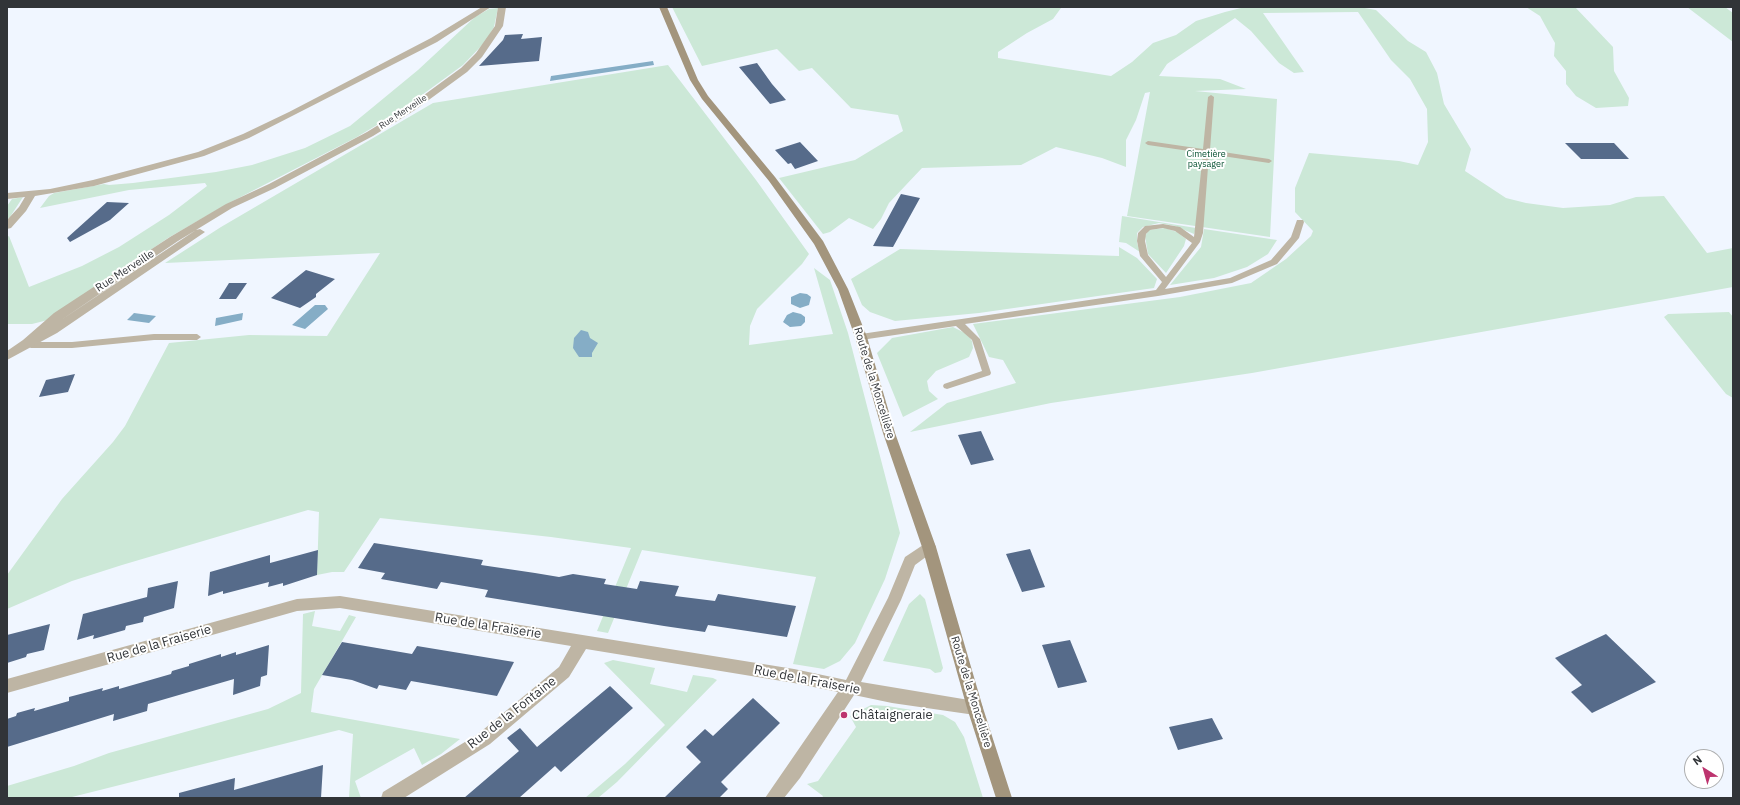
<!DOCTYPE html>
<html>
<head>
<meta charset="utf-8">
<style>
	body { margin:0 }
	#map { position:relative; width:1740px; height:805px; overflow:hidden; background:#f0f6ff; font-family:"IBM Plex Sans",sans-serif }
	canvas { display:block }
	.frame { position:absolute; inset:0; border:8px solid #313438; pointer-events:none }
	.north { position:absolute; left:1684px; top:749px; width:40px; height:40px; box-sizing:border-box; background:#fff; border:1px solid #adaeaf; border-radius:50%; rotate:323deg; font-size:11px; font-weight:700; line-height:16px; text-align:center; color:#313438 }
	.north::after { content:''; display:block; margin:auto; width:14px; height:18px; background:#bd346f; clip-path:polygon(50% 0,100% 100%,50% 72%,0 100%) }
</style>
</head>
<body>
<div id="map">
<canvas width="1740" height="805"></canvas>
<div class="frame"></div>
<div class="north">N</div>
</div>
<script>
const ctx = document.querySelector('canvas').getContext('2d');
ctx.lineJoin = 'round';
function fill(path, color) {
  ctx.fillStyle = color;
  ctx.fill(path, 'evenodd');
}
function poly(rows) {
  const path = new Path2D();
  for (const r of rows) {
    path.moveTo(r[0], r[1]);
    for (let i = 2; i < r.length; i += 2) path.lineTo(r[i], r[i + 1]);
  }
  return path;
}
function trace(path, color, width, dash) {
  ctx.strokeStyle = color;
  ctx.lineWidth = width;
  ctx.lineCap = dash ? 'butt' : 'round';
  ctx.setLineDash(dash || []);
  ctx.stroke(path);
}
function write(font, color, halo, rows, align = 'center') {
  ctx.font = font + ' "IBM Plex Sans",sans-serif';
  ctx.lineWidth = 4;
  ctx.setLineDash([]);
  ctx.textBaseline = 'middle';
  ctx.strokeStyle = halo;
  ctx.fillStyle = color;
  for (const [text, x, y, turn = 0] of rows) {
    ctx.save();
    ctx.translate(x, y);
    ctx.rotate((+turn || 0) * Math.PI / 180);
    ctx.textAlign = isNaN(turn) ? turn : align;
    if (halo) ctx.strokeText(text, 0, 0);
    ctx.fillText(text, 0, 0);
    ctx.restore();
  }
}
fill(poly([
	[672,7,1060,7,1061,8,1053,19,1027,33,998,52,998,58,1111,76,1132,62,1153,43,1176,35,1196,21,1225,12,1245,7,1359,7,1376,10,1408,41,1426,52,1437,73,1444,104,1471,149,1465,171,1506,198,1526,203,1563,208,1610,205,1636,197,1664,196,1707,253,1733,248,1733,287,1252,373,1051,403,910,432,947,403,1016,383,1003,360,989,357,973,324,1180,297,1251,283,1286,259,1311,236,1313,231,1295,212,1295,188,1309,153,1399,161,1418,165,1428,142,1427,109,1410,79,1391,60,1358,12,1263,13,1304,72,1294,73,1279,63,1251,31,1235,18,1167,64,1159,76,1220,79,1246,89,1195,91,1277,99,1270,237,1127,216,1150,92,1145,93,1136,120,1126,140,1126,167,1102,158,1056,147,1021,165,922,168,889,203,881,219,873,229,849,218,830,232,823,234,779,178,855,160,903,131,898,115,851,108,812,68,799,71,777,49,702,66],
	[1526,7,1575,7,1613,47,1614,71,1629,98,1628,106,1596,108,1576,96,1566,84,1566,71,1554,56,1555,43,1546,27,1540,16],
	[1687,7,1725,7,1733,13,1733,42],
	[498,8,494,27,486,41,463,65,400,111,357,137,229,203,168,238,48,320,32,324,7,324,7,237,9,236,29,287,82,266,119,247,169,215,207,186,205,183,129,190,40,208,49,196,54,193,104,184,109,185,133,183,216,172,252,165,305,148,350,126,418,70,475,17,489,9],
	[668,65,756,180,809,254,802,264,757,309,750,326,749,345,833,334,814,268,830,280,848,333,900,533,885,579,855,643,840,661,824,669,793,664,816,577,642,550,608,633,597,631,631,548,551,537,380,518,344,572,332,572,317,575,319,512,308,510,122,565,72,581,7,609,7,575,62,499,113,442,125,426,169,343,249,335,327,336,380,253,165,263,221,227,433,103],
	[23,197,10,217,7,219,7,206,12,199],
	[1122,216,1196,228,1194,234,1175,226,1159,223,1143,227,1137,233,1137,243,1140,252,1126,243,1119,242],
	[1165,228,1177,232,1186,239,1184,246,1166,273,1148,254,1145,236,1149,230],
	[1204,229,1277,240,1268,254,1247,267,1214,278,1170,285,1201,247],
	[1119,247,1137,258,1157,279,1154,288,979,313,895,321,870,312,862,305,851,279,900,249,1119,256],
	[1729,312,1733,317,1733,398,1726,394,1664,317,1668,314],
	[953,327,967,334,972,341,973,348,969,357,936,371,927,381,929,391,938,399,903,417,877,353,892,338],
	[920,594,925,599,943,668,941,672,935,673,930,669,883,661,909,604],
	[315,611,312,626,340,631,349,615,356,617,314,689,311,712,460,739,441,754,422,765,414,748,355,781,361,798,349,798,353,734,339,730,68,798,7,798,7,786,74,766,109,753,268,709,301,693,303,614],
	[613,660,655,668,650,684,687,692,693,675,713,678,717,680,617,782,598,798,585,798,625,764,665,725,604,663],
	[871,705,887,706,943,715,955,722,964,737,983,798,822,798,823,796,807,784,818,781,856,727,850,716]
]), '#cce8d7');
fill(poly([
	[653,61,654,65,550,81,551,76],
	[800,293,807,294,811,297,809,305,800,308,791,304,791,297],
	[315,305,325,305,328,309,305,329,292,325],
	[793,312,801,314,805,317,805,322,801,326,790,327,783,322,787,315],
	[134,313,156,316,149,323,127,320],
	[243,313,242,320,215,326,216,318],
	[581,330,588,332,590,338,598,343,592,353,592,357,579,357,573,348,574,338]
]), '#85adc6');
fill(poly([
	[523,34,521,39,542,37,539,61,479,66,503,40,505,35],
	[757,63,772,84,786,100,770,104,739,67],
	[800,142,818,161,795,169,791,163,788,164,775,150],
	[1565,143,1614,143,1629,159,1581,159],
	[901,194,920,198,893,247,873,246],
	[107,202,129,203,110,220,70,242,67,238],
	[306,270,335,279,316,294,316,297,300,308,271,298],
	[229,283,247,283,236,299,219,299],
	[75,374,68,392,39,397,46,380],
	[981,431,994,460,971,465,958,435],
	[374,543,483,560,481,565,535,573,559,577,573,574,606,579,604,584,637,589,640,581,679,586,675,596,715,601,718,594,796,606,787,637,708,625,705,632,664,626,485,597,488,590,441,582,437,589,381,579,385,573,358,568],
	[1030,549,1045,587,1022,592,1006,554],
	[318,550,317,575,283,586,283,583,268,587,269,582,223,594,223,591,208,596,210,572,270,555,270,563],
	[178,581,174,608,144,617,143,622,126,626,125,630,93,639,94,635,77,640,83,614,147,597,148,588],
	[50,624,44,650,27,654,26,657,7,663,7,635],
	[1606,634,1656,682,1592,713,1571,692,1582,685,1555,658],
	[1070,640,1087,682,1058,688,1042,645],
	[342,642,412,654,417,646,514,662,497,696,411,681,406,690,379,685,377,689,352,680,322,675],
	[269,645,267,675,261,677,260,686,233,695,234,679,148,704,147,711,113,721,114,714,7,747,7,719,16,716,17,713,35,708,34,711,69,701,69,697,103,688,102,691,119,686,119,689,171,674,172,671,189,666,189,664,221,654,221,657,236,652,236,655],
	[610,686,633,708,561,772,555,766,519,798,464,798,519,751,507,738,520,728,537,747],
	[753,698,780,723,721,782,728,789,719,798,664,798,701,762,686,747,705,729,713,736],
	[1212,718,1223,739,1178,750,1169,727],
	[323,765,321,798,179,798,179,793,235,778,234,790]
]), '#566b8a');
fill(poly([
	[1211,95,1214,97,1210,150,1269,159,1272,161,1269,163,1209,154,1203,233,1200,242,1165,289,1230,278,1271,260,1291,237,1297,220,1303,220,1304,222,1299,238,1277,264,1232,283,1158,296,965,324,980,339,991,373,990,375,947,389,944,388,943,386,944,384,982,371,972,340,956,326,861,340,858,339,857,337,861,334,1156,290,1162,282,1140,256,1137,241,1138,233,1145,226,1163,224,1180,227,1194,237,1203,153,1148,145,1145,143,1148,141,1203,149,1208,97,1211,95],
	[1163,228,1175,231,1192,243,1166,277,1148,255,1145,241,1146,234,1150,230,1163,228],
	[154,334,197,334,201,337,197,340,154,340,72,348,31,348,24,345,23,343,27,340,32,342,72,342,154,334]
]), '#beb5a4');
fill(poly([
	[482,7,491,7,437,42,249,138,204,156,94,186,35,196,26,211,11,228,7,229,7,220,19,207,25,197,7,199,7,193,50,189,93,180,198,152,243,134,289,112,431,38,482,7],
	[498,7,506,7,503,26,482,57,467,72,415,110,373,136,275,188,232,208,178,241,61,320,196,230,200,229,205,232,57,333,7,360,7,351,23,340,54,313,170,237,226,204,269,184,367,132,409,106,461,68,476,53,495,26,498,7],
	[929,541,934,543,936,547,934,551,915,565,901,600,861,682,975,701,981,703,983,708,981,713,975,715,892,703,854,695,800,778,784,798,765,798,838,692,794,683,586,649,569,677,490,744,404,798,381,798,383,792,478,734,559,667,571,646,340,608,297,611,7,693,7,679,297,599,340,596,794,669,846,680,888,598,905,557,929,541]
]), '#beb5a4');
fill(poly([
	[659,7,667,7,698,80,708,96,775,177,823,241,848,289,867,337,895,433,936,547,983,708,1012,798,996,798,967,708,922,547,883,433,855,337,838,289,814,244,769,181,702,99,690,80,659,7]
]), '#a3957d');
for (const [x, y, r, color] of [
	[844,715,4,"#bd346f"]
]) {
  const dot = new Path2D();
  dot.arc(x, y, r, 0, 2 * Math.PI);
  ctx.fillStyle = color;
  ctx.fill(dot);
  trace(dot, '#fff', 1.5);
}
write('9px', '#313438', '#fff', [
	["Rue Merveille",403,112,-33]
]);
write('9px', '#055031', '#fff', [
	["Cimetière",1206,154],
	["paysager",1206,164]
]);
write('11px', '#313438', '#fff', [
	["Rue Merveille",125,271,-33],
	["Route de la Moncellière",874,383,73],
	["Route de la Moncellière",971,692,73]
]);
write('13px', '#313438', '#fff', [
	["Rue de la Fraiserie",488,626,9],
	["Rue de la Fraiserie",159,644,-16],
	["Rue de la Fraiserie",807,680,11],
	["Rue de la Fontaine",512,713,-38]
]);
write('13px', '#313438', '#fff', [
	["Châtaigneraie",852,715]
], 'left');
</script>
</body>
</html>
